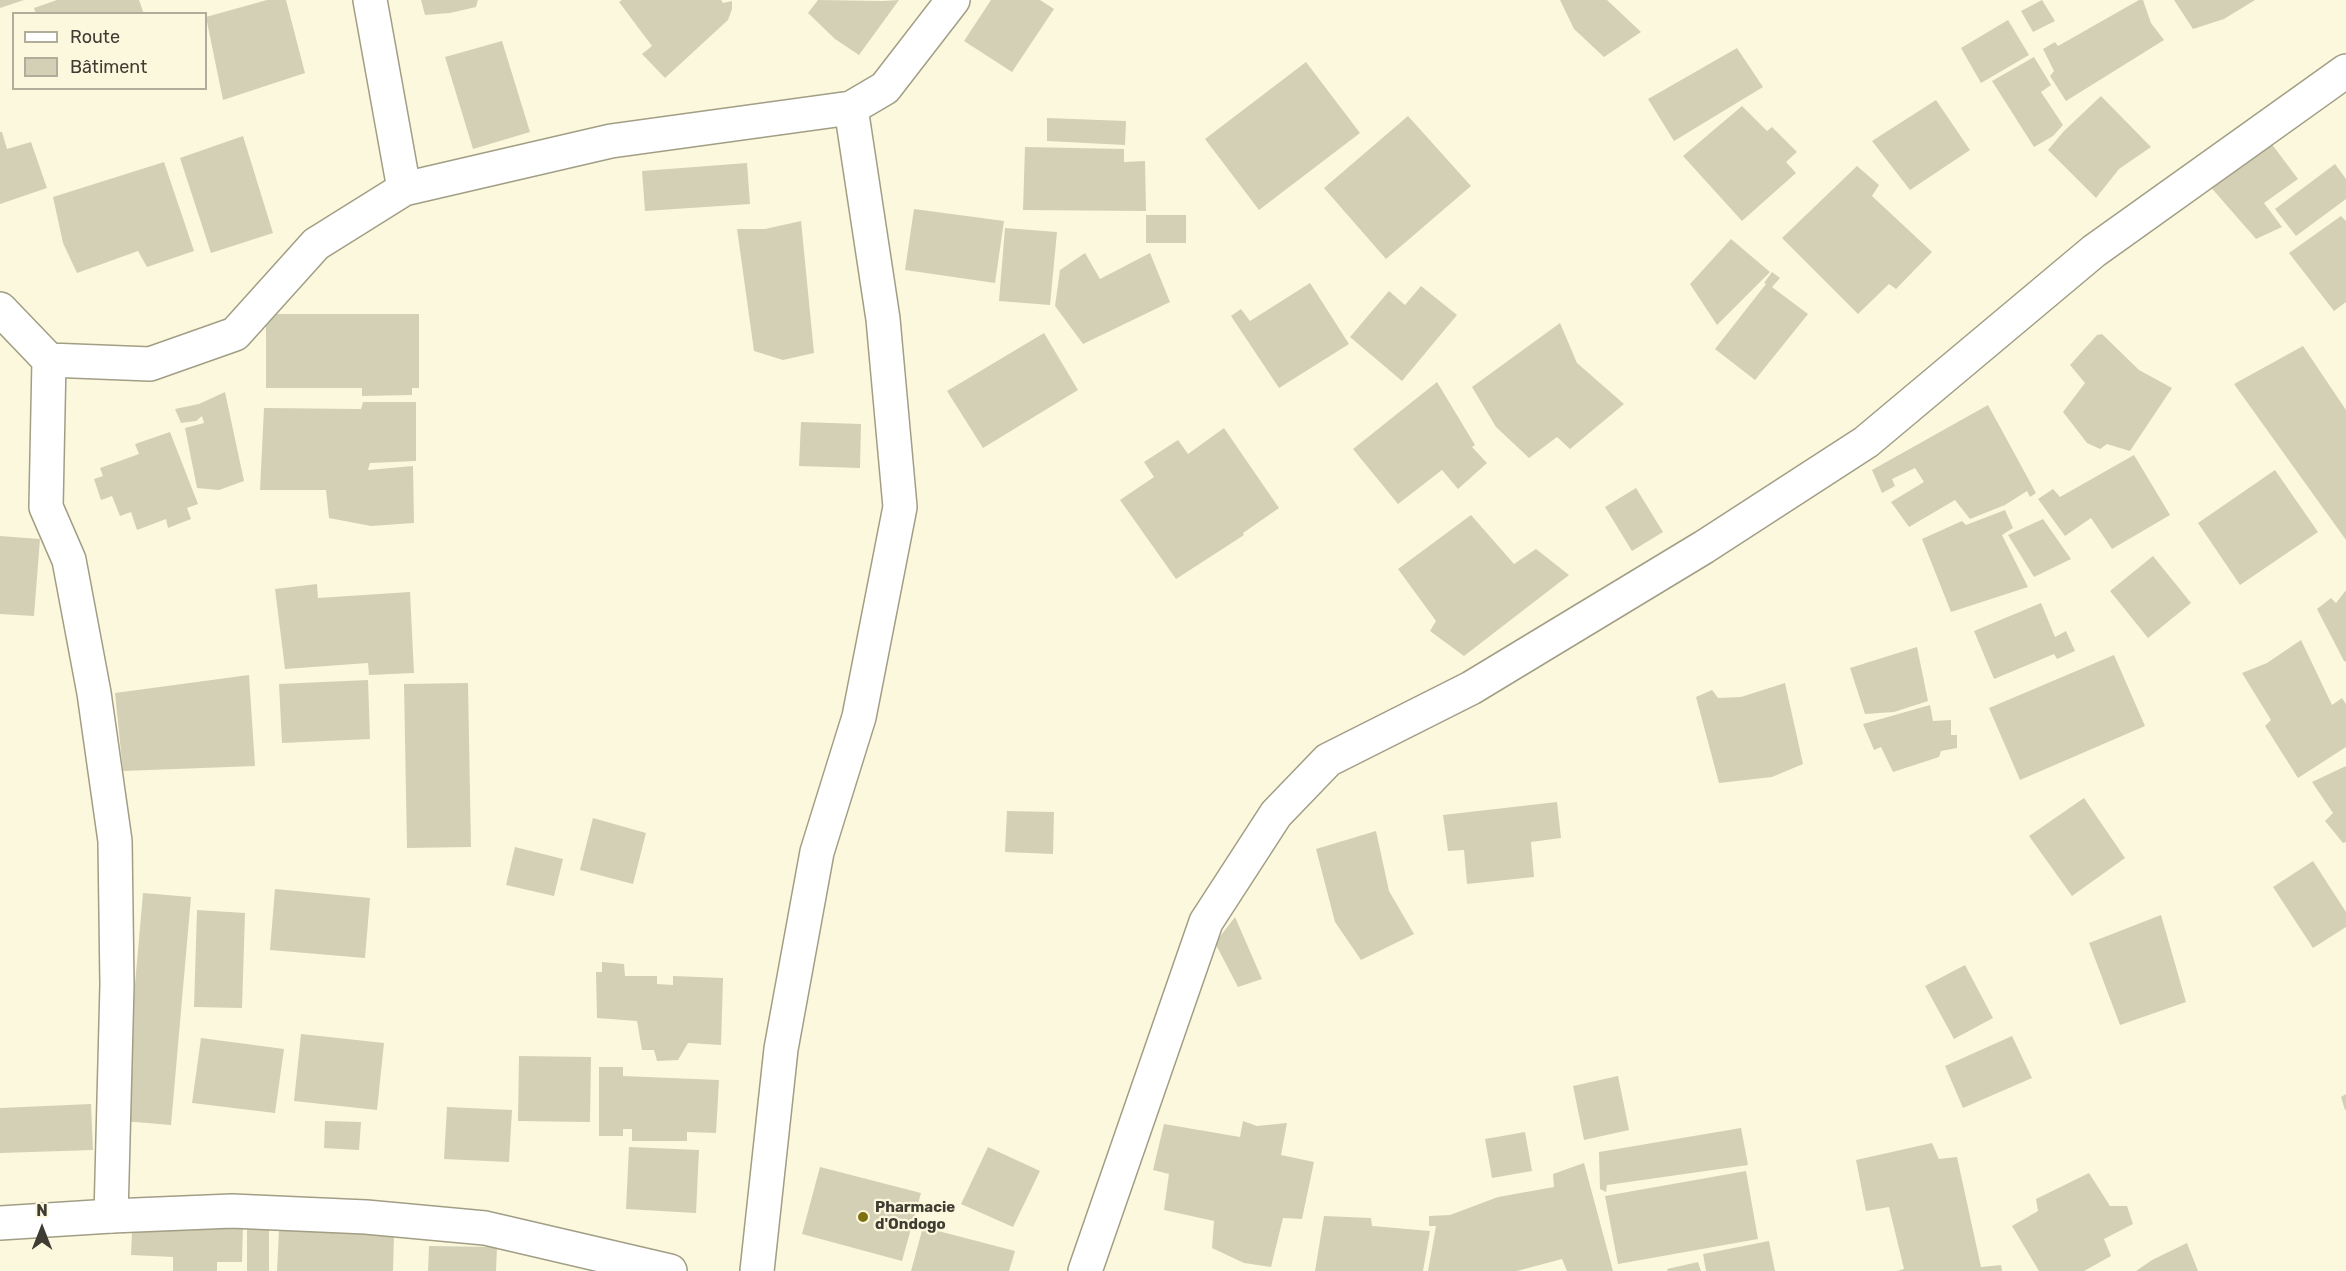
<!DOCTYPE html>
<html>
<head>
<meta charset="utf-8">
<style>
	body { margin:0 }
	#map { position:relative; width:2346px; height:1271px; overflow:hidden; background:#fcf8de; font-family:Rubik,sans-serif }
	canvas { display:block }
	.legend { position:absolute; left:12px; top:12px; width:195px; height:78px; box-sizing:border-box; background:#fcf8de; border:2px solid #b0ad9a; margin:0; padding:8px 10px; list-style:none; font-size:18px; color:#3f3d33 }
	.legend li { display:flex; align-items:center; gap:12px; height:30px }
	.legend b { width:30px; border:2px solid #b0ad9a }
	.north { position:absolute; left:12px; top:1199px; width:60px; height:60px; -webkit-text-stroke:4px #fcf8de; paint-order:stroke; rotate:0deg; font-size:16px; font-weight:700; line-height:24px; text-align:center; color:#3f3d33 }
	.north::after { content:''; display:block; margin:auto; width:21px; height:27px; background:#3f3d33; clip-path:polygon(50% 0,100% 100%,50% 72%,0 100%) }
</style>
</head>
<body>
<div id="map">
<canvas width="2346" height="1271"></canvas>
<ul class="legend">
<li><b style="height:8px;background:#fff"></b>Route</li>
<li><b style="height:16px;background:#d4d0b6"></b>Bâtiment</li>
</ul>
<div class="north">N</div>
</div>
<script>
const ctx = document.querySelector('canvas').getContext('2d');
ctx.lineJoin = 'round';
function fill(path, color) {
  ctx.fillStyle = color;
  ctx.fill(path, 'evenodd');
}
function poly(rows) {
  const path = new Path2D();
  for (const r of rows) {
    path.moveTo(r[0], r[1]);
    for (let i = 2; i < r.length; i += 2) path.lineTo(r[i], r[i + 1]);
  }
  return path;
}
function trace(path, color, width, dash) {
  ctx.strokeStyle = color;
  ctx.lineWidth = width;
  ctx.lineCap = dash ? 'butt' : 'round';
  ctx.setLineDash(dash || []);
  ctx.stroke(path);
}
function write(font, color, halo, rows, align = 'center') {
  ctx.font = font + ' Rubik,sans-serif';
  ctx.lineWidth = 4.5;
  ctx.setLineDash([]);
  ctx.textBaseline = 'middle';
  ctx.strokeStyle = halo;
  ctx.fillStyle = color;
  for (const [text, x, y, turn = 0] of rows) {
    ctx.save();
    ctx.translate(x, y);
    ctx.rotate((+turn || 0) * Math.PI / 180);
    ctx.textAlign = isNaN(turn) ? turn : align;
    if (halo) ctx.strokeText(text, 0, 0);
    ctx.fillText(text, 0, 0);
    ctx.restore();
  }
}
fill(poly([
	[0,0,24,0,0,8],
	[57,0,139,0,144,14,36,14,34,8],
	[267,0,286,0,305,73,223,100,206,17],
	[421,0,478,0,476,7,450,13,425,15],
	[622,0,721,0,723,3,732,1,732,9,728,20,665,78,642,54,652,46,619,2],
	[818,0,883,1,899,0,859,55,835,39,808,13],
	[991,0,1040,0,1054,9,1012,72,964,41],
	[1560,0,1607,0,1641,32,1604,57,1574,29],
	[2042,0,2055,21,2033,32,2021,11],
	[2139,0,2143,0,2151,23,2164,40,2066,101,2050,76,2054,71,2043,49,2055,42,2058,46],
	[2174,0,2255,0,2224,19,2193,29],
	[2008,20,2029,55,1981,83,1961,48],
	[502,41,530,132,473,149,445,57],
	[1737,48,1763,87,1674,141,1648,99],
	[2034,57,2051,85,2041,92,2063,125,2053,136,2034,147,1992,81],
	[1306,62,1360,133,1259,210,1205,139],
	[2101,96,2151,147,2119,169,2096,198,2048,150,2064,131],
	[1936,100,1970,150,1910,190,1872,141],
	[1742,106,1767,131,1772,127,1797,152,1786,162,1796,173,1742,221,1683,156],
	[1408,116,1471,186,1386,259,1324,188],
	[1047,118,1126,121,1125,145,1047,141],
	[0,132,2,132,7,149,31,142,47,188,0,204],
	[243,136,273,233,211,253,180,158],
	[2268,139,2298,179,2264,203,2282,227,2256,239,2208,184],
	[1025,147,1124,149,1124,162,1145,161,1146,211,1023,210],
	[164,162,194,251,147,267,138,251,77,273,63,243,53,197],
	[747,163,750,204,645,211,642,171],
	[2335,164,2346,179,2346,199,2296,236,2275,209],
	[1857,166,1879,185,1872,196,1932,252,1896,289,1889,284,1858,314,1782,238],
	[914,209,1004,221,995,283,905,270],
	[1146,215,1186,215,1186,243,1146,243],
	[2341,216,2346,221,2346,302,2334,311,2289,253],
	[801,221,814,353,783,360,754,351,737,229,765,229],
	[1005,228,1057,232,1050,305,999,301],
	[1731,239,1770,272,1717,325,1690,284],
	[1085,253,1100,279,1150,253,1170,302,1083,344,1055,306,1060,270],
	[1772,272,1780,278,1772,287,1808,314,1755,380,1715,349,1766,284,1764,283],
	[1310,283,1349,344,1279,388,1231,316,1241,309,1250,321],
	[1421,286,1457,315,1402,381,1350,337,1389,291,1405,305],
	[266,314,419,314,419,388,412,388,412,395,362,396,362,388,266,388],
	[1560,323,1577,363,1624,404,1570,449,1557,437,1529,458,1496,427,1472,387],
	[1044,333,1078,390,983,448,947,391],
	[2102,334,2139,370,2172,388,2130,451,2107,444,2100,449,2087,443,2063,412,2085,383,2070,365,2097,335],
	[2303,346,2346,410,2346,540,2234,384],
	[1437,382,1475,445,1472,447,1487,463,1458,489,1442,470,1398,504,1353,449],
	[225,392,244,481,219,490,197,488,185,428,204,423,202,416,196,421,181,423,175,409,199,404],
	[363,402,416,402,416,461,370,463,368,470,413,466,414,523,371,526,329,518,326,490,260,490,264,408,361,409],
	[1988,405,2036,493,2030,497,2027,491,2005,505,1970,519,1955,500,1909,527,1891,502,1924,482,1915,468,1892,479,1895,486,1882,493,1872,470],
	[801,422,861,424,860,468,799,466],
	[1224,428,1279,508,1243,533,1244,535,1176,579,1120,500,1154,477,1144,462,1178,440,1188,454],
	[170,432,198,504,187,508,191,519,168,528,166,519,137,530,131,512,120,516,112,496,101,500,94,479,103,476,100,468,139,454,135,444],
	[2134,455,2170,515,2112,549,2091,518,2065,536,2038,499,2053,489,2060,497],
	[2275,470,2318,532,2240,585,2198,523],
	[1636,488,1663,532,1632,551,1605,507],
	[2005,510,2013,528,2002,535,2028,587,1951,612,1922,539,1962,521,1966,525],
	[1471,515,1514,564,1536,549,1569,575,1464,656,1430,631,1436,621,1398,569],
	[2043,519,2071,559,2034,577,2008,535],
	[0,536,40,539,34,616,0,614],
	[2153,556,2191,603,2148,638,2110,591],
	[317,584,318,598,410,592,414,673,369,675,368,663,285,669,275,589],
	[2346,590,2346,662,2344,661,2317,609,2331,598,2336,603],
	[2041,603,2055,637,2066,631,2075,651,2057,659,2054,654,1994,679,1974,631],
	[2301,640,2332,705,2342,698,2346,704,2346,747,2298,778,2265,726,2271,720,2242,673,2267,663],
	[1917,647,1928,701,1894,712,1865,714,1850,668],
	[2114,655,2145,726,2020,780,1989,708],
	[249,675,255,766,123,771,115,693],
	[368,680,370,739,282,743,279,684],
	[468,683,471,847,407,848,404,684],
	[1785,683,1803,764,1772,777,1719,783,1696,697,1712,690,1718,698,1741,697],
	[1930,705,1933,721,1951,720,1951,735,1957,735,1957,748,1941,751,1939,757,1893,772,1881,747,1874,750,1863,724],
	[2346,766,2346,842,2343,843,2325,821,2333,813,2312,782],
	[2084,798,2125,858,2072,896,2029,836],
	[1557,802,1561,838,1531,842,1534,877,1467,884,1464,850,1448,851,1443,815],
	[1007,811,1054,812,1053,854,1005,852],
	[593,818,646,833,633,884,580,870],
	[1376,831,1389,891,1414,934,1361,960,1335,922,1316,849],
	[515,847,563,859,554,896,506,885],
	[2313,861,2346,912,2346,927,2313,948,2273,887],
	[275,889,370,898,365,958,270,950],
	[143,893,191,897,171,1125,123,1121],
	[197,910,245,913,242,1008,194,1007],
	[2161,915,2186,1002,2120,1025,2089,943],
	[1235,917,1262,979,1238,987,1215,943],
	[602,962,624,964,625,976,657,976,657,984,673,985,673,976,723,978,721,1045,688,1043,678,1060,657,1061,654,1050,642,1050,637,1021,597,1018,596,972,602,972],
	[1965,965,1993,1018,1954,1039,1925,986],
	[301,1034,384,1043,377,1110,294,1101],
	[2012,1036,2032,1078,1963,1108,1945,1066],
	[201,1038,284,1049,275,1113,192,1103],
	[519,1056,591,1057,590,1122,518,1121],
	[599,1067,623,1067,623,1076,719,1080,716,1133,687,1132,687,1141,632,1141,632,1129,623,1129,623,1136,599,1136],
	[1618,1076,1629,1130,1584,1140,1573,1086],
	[2346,1094,2346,1110,2345,1110,2341,1097],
	[91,1104,93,1150,0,1153,0,1108],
	[447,1107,512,1110,509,1162,444,1159],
	[325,1121,361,1122,359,1150,324,1148],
	[1243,1121,1257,1126,1287,1123,1281,1155,1314,1162,1302,1219,1283,1218,1271,1267,1244,1263,1212,1248,1214,1221,1164,1210,1169,1174,1153,1170,1164,1124,1240,1137],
	[1741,1128,1748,1165,1607,1185,1606,1192,1600,1189,1599,1152],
	[1525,1132,1532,1171,1492,1178,1485,1139],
	[1932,1143,1939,1159,1957,1157,1981,1267,2001,1265,2002,1271,1897,1271,1904,1269,1889,1207,1866,1211,1856,1160],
	[629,1147,699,1150,696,1213,626,1209],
	[988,1147,1040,1171,1013,1227,961,1204],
	[1584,1163,1613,1271,1567,1271,1562,1259,1517,1271,1428,1271,1436,1226,1429,1226,1429,1216,1450,1215,1498,1197,1554,1187,1553,1174],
	[820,1167,921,1193,902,1261,802,1234],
	[1746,1171,1758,1239,1618,1264,1605,1196],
	[2089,1173,2110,1206,2127,1206,2133,1224,2104,1239,2111,1256,2084,1271,2039,1271,2012,1226,2038,1211,2036,1199],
	[1324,1216,1371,1218,1372,1226,1430,1231,1423,1271,1315,1271],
	[139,1221,157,1222,157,1232,163,1232,163,1223,243,1225,242,1262,217,1262,217,1271,173,1271,173,1257,131,1255,132,1232,139,1232],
	[247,1225,269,1225,269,1271,247,1271],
	[923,1227,1015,1251,1009,1271,911,1271],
	[279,1230,394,1234,393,1271,277,1271],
	[1769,1241,1775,1271,1706,1271,1703,1254],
	[2187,1243,2198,1271,2136,1271,2152,1260],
	[429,1246,497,1247,496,1271,428,1271],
	[1698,1262,1701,1271,1668,1271,1667,1269]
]), '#d4d0b6');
const street = poly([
	[370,0,404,189],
	[0,309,49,360,150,364,235,334,316,244,404,189,611,141,851,108,885,88,953,0],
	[49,360,46,507,69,560,94,693,115,841,117,985,111,1216],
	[757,1271,781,1049,817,852,859,717,900,507,883,319,851,108],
	[1085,1271,1206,922,1276,814,1328,760,1471,688,1704,547,1866,442,2094,251,2346,71]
]);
const secondary = poly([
	[0,1223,111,1216,232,1211,366,1217,485,1228,670,1271]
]);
trace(street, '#a19e85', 36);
trace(secondary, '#a19e85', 36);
trace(street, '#fff', 33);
trace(secondary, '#fff', 33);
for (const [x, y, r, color] of [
	[863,1217,6,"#7e700f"]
]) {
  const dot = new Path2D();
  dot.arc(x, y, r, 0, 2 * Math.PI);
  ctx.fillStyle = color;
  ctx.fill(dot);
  trace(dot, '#fcf8de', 2);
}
write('bold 15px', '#3f3d33', '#fcf8de', [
	["Pharmacie",875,1208],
	["d'Ondogo",875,1225]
], 'left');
</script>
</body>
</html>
